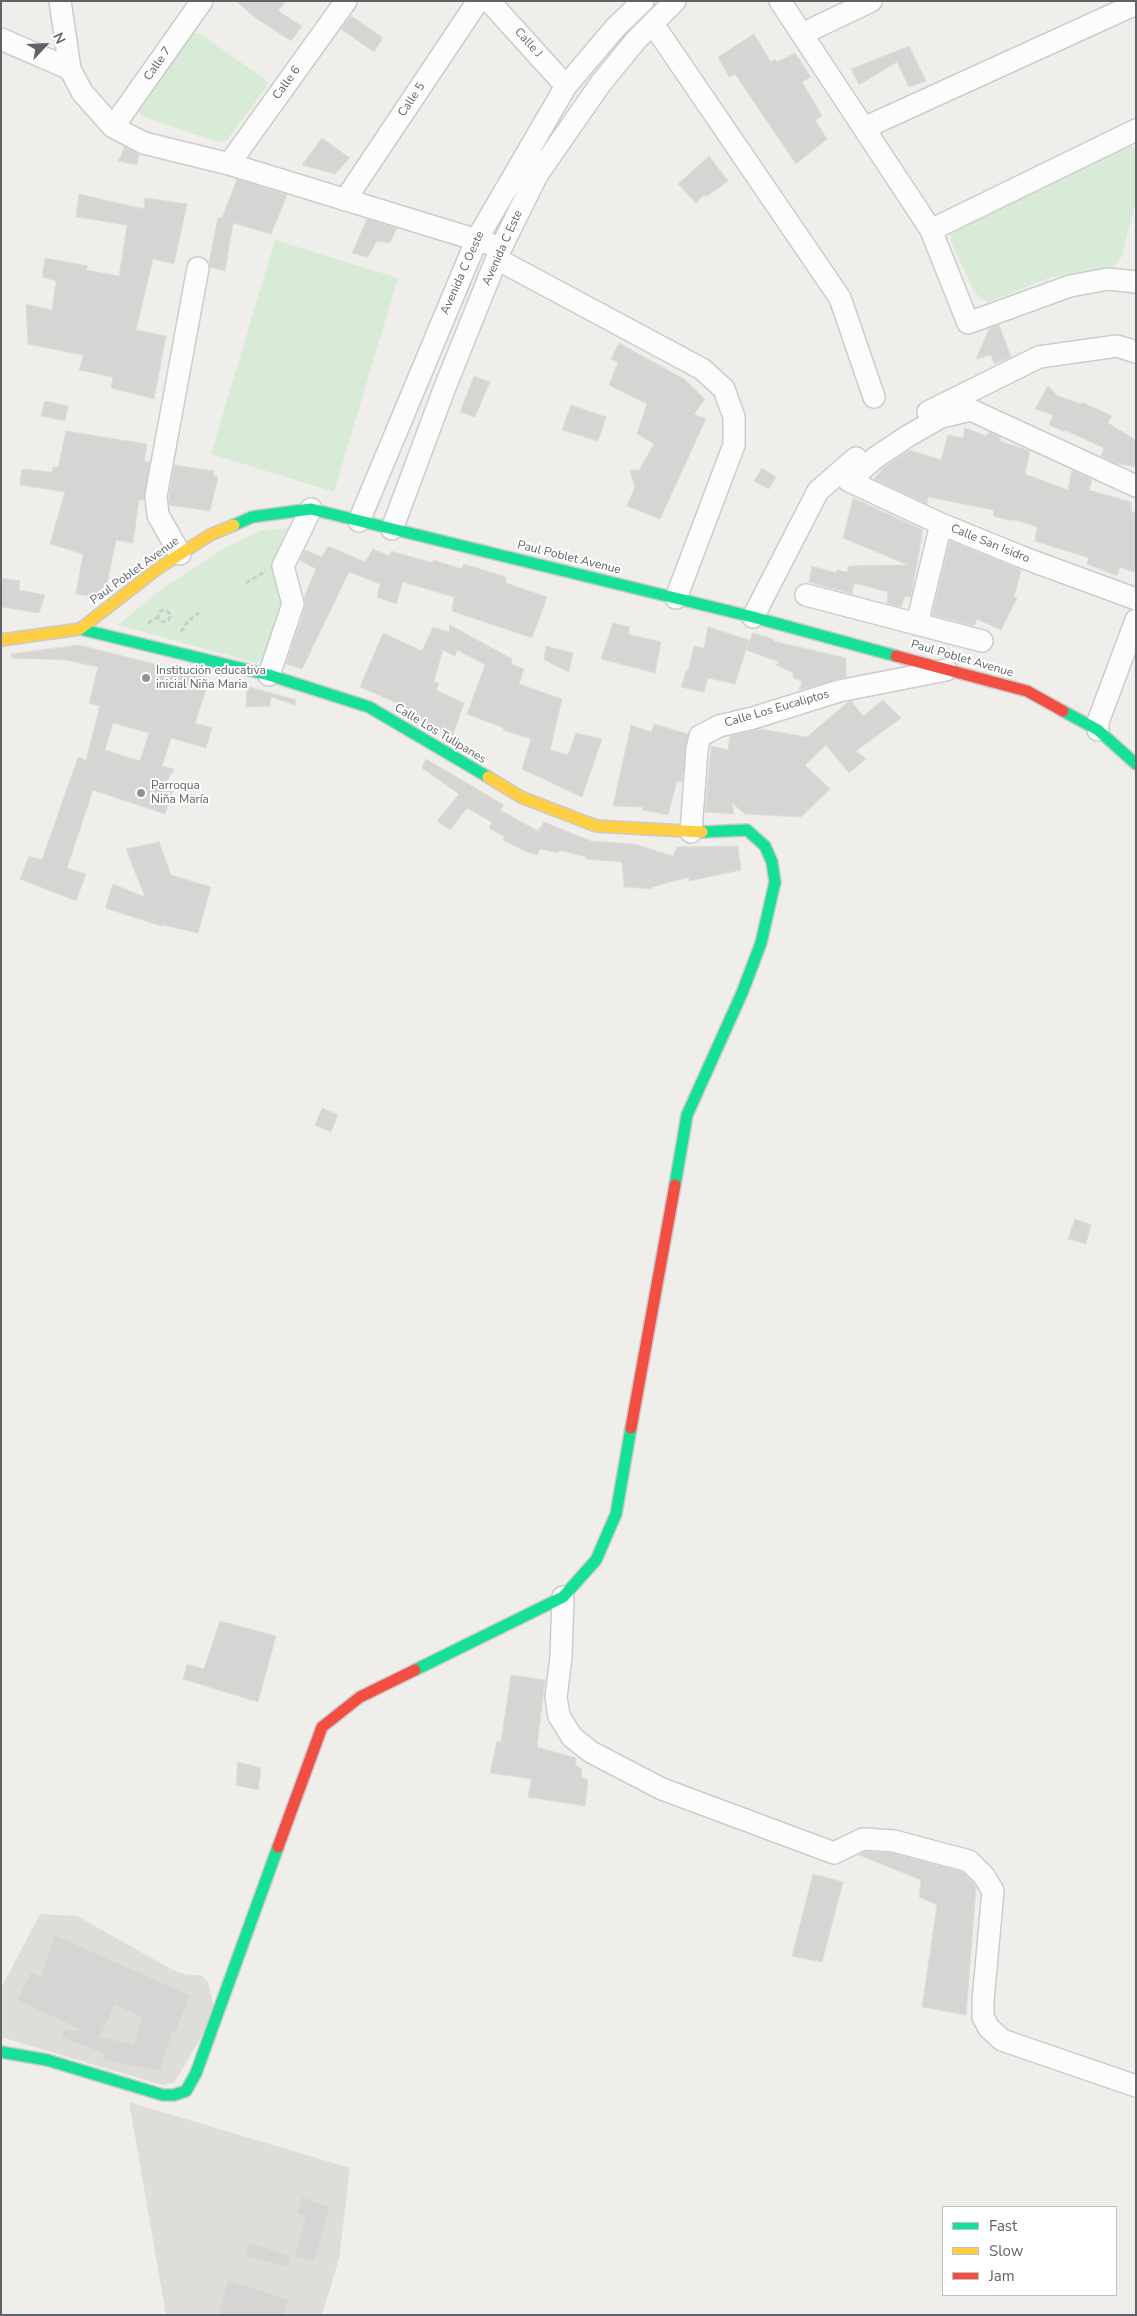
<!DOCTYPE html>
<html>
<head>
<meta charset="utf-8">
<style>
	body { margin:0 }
	#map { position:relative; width:1137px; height:2316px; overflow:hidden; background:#efeeea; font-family:"Nunito Sans",sans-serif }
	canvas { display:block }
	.frame { position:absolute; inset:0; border:2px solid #5f6368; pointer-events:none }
	.legend { position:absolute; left:942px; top:2206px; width:175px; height:90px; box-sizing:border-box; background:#fff; border:1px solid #bfc1c3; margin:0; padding:6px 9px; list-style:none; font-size:15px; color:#5f6368 }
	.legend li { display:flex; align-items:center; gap:10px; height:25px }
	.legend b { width:25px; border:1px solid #bfc1c3 }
	.north { position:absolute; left:20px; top:20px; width:50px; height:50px; -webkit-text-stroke:4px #fff; paint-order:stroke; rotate:65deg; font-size:14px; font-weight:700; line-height:20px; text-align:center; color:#5f6368 }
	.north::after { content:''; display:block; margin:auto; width:18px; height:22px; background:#5f6368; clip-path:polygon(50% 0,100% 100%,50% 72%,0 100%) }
</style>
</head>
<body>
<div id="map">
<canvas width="1137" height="2316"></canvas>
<div class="frame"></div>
<ul class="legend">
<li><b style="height:6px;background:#16e098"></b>Fast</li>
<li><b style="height:6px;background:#ffcf43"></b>Slow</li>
<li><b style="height:6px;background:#f24e42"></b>Jam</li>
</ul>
<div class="north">N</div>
</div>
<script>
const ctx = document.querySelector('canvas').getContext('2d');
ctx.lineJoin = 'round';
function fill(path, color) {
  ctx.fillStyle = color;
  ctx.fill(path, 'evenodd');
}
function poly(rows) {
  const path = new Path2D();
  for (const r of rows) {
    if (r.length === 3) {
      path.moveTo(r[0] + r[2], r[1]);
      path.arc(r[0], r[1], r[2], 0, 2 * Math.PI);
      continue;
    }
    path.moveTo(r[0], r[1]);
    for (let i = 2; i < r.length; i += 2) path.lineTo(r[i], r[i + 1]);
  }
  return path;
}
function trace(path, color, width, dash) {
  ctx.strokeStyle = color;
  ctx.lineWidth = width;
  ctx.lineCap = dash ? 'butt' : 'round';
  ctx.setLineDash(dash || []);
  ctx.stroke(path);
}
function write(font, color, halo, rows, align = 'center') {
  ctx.font = font + ' "Nunito Sans",sans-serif';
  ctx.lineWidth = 4;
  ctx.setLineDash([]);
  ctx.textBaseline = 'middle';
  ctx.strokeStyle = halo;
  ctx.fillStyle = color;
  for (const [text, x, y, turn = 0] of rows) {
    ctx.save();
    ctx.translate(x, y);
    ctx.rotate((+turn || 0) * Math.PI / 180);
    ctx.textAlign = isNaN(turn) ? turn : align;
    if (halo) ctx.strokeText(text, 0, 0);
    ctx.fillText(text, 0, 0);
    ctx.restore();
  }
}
fill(poly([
	[40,1914,77,1916,173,1970,184,1974,202,1976,208,1982,213,2004,210,2022,174,2083,162,2085,1,2037,1,1988],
	[129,2102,350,2168,339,2259,322,2315,166,2315]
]), '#dfddda');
fill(poly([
	[193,32,200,34,265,79,267,83,265,89,226,141,218,142,141,116,139,110],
	[1128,146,1136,148,1136,202,1121,258,1115,265,1108,269,1077,272,1046,279,989,302,981,299,974,291,951,242,951,230,957,223],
	[275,240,398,278,334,492,211,454],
	[296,527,290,604,268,658,256,663,118,625,164,587,225,548,260,531]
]), '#d8ebd6');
const building = poly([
	[236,1,286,1,278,11,302,26,291,41,253,16,236,1],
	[351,16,383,38,374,52,341,29,351,16],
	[754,34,771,62,775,59,777,62,795,53,811,77,802,82,822,116,815,120,827,139,796,164,735,74,729,77,718,57,754,34],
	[909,46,926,81,909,87,897,62,859,85,851,69,909,46],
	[322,138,350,158,335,174,302,165,322,138],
	[125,147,139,155,137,165,118,161,125,147],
	[709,156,728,181,706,197,704,195,696,203,678,184,709,156],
	[237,179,287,195,271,234,233,223,225,271,210,267,209,263,218,217,222,218,237,179],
	[79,194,144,209,145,198,187,204,174,264,153,259,136,330,166,336,154,399,111,388,113,377,79,370,83,355,28,344,26,304,52,310,56,281,42,277,45,258,88,266,86,270,119,276,127,225,76,217,79,194],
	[367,219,397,228,390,243,377,241,368,257,352,253,367,219],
	[999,325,1011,357,994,364,991,355,976,359,989,329,999,325],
	[619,343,684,379,705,399,694,414,706,419,660,519,627,506,635,487,630,470,639,470,654,444,637,434,647,404,609,385,618,362,611,359,619,343],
	[474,376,490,382,475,417,460,412,474,376],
	[1048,386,1058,396,1081,404,1082,402,1112,416,1108,423,1136,440,1136,467,1115,463,1101,456,1104,448,1065,430,1065,432,1049,425,1053,415,1035,409,1048,386],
	[45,401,68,406,65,421,41,416,45,401],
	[571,405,606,417,598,441,562,430,571,405],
	[965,428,986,436,990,432,1001,437,1000,441,1030,451,1025,474,1068,490,1072,470,1092,480,1089,490,1131,502,1131,511,1136,513,1136,573,1120,567,1117,576,1087,564,1089,558,1035,541,1037,527,1012,519,1012,521,993,516,994,510,928,497,927,504,874,479,883,468,910,450,941,460,948,435,963,438,965,428],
	[66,431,147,444,144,461,150,462,144,500,139,500,133,543,116,540,106,589,96,597,76,594,83,554,50,544,65,492,20,485,22,469,52,472,53,467,58,467,66,431],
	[174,465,214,471,213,475,218,477,210,511,169,505,169,496,174,465],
	[762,468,776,477,769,489,754,481,762,468],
	[853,498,923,530,911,597,905,596,901,607,887,603,888,592,854,583,852,594,809,582,812,566,836,573,837,570,847,572,849,566,908,565,843,538,853,498],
	[950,541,1021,570,1014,597,1017,598,1001,630,977,619,974,626,932,615,950,541],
	[328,546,365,562,373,549,389,556,391,551,433,563,433,560,462,569,464,564,506,577,506,583,547,597,532,638,452,611,454,597,403,582,396,604,377,597,380,584,349,572,302,669,286,664,305,608,304,597,316,569,300,560,305,550,322,557,328,546],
	[1,578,20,581,19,590,45,595,39,613,1,607,1,578],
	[613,623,630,627,628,634,661,642,655,673,601,659,613,623],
	[450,625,512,659,511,664,524,669,519,684,562,699,550,750,568,755,576,733,602,739,582,797,522,769,531,739,503,730,504,728,467,714,485,665,457,650,455,656,443,650,434,681,439,684,436,690,464,703,452,738,396,705,397,703,360,687,383,633,422,651,433,627,449,632,450,625],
	[708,627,749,640,746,648,753,633,774,639,773,641,846,658,846,677,799,690,802,681,793,678,793,673,776,665,779,662,746,650,735,684,708,678,704,692,681,687,686,671,688,671,694,646,704,648,708,627],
	[79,645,210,678,195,723,212,728,206,748,171,738,162,766,174,769,164,787,173,790,165,814,93,790,67,868,86,874,76,901,20,879,29,856,42,860,78,757,86,760,100,706,89,703,98,667,66,660,12,658,11,654,79,645],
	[113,723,149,733,140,761,105,750,113,723],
	[546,646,573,653,569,672,544,660,546,646],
	[236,683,296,700,296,702,295,705,271,697,270,706,246,707,247,689,236,685,236,683],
	[883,700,901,718,856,751,866,759,849,773,826,745,805,765,830,789,801,817,745,814,732,803,734,814,705,812,711,746,728,750,730,736,760,729,807,737,848,702,851,701,863,716,883,700],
	[654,724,688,734,682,782,677,781,668,815,642,810,643,807,613,806,631,725,651,732,654,724],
	[426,759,504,805,500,810,538,831,544,822,591,841,634,844,673,856,677,847,738,846,741,870,689,881,689,877,652,887,653,889,624,887,622,862,586,859,586,857,559,850,558,853,540,849,537,855,527,852,503,840,505,837,489,828,492,822,467,808,450,830,437,821,459,794,422,768,426,759],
	[159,842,171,875,211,887,198,933,162,925,161,926,105,908,113,884,145,897,126,849,159,842],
	[322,1108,338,1115,331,1132,315,1125,322,1108],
	[1075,1219,1091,1225,1086,1244,1068,1239,1075,1219],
	[220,1621,276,1636,258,1702,183,1679,187,1664,204,1669,220,1621],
	[511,1675,545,1680,537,1747,576,1758,575,1765,582,1769,581,1777,588,1780,585,1806,528,1797,531,1779,490,1773,497,1741,501,1742,511,1675],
	[238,1762,261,1768,258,1790,236,1785,238,1762],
	[865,1852,892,1853,963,1872,974,1884,976,1888,966,2015,922,2007,937,1905,919,1897,921,1880,859,1855,865,1852],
	[813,1874,843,1882,822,1962,792,1956,813,1874],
	[55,1935,190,1995,176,2032,173,2031,160,2071,103,2060,105,2054,61,2037,64,2029,83,2031,17,2000,31,1972,41,1976,55,1935],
	[115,2005,142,2017,134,2044,100,2037,115,2005],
	[302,2197,330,2207,314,2262,295,2256,305,2217,297,2213,302,2197],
	[249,2242,291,2256,288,2267,245,2256,249,2242],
	[228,2280,289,2300,284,2315,218,2315,228,2280]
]);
fill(building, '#d6d5d3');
trace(building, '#deddd9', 1);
const street = poly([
	[60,1,70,69,82,92,113,127,144,143,229,164,490,244],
	[489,1,566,86],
	[780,1,931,230,968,323,1070,286,1108,279,1136,282],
	[653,24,840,298,874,397],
	[802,34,871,1],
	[1,39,70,69],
	[113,127,202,1],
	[864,128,1136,4],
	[229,164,346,1],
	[345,200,478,1],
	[931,230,1136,130],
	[497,259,702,369,724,389,734,417,734,445,676,598],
	[928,412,1039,357,1117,346,1136,352],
	[1136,486,971,410,941,417,908,436,875,458,849,481,941,524,1027,559,1136,599],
	[359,521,477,239,566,86,615,28,643,1],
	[392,529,445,387,501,248,537,175,601,83,637,39,675,1],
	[180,554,158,515,156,496,198,268],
	[806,595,982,641],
	[753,617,818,491,856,458],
	[917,624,941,524],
	[269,675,293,604,283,566,311,509],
	[1098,730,1098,722,1136,620],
	[691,832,697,749,700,736,719,726,753,718,839,691,946,670],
	[563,1597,561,1657,556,1697,559,1716,572,1737,591,1752,662,1789,834,1853,863,1839,894,1841,969,1861,984,1876,993,1891,983,2001,983,2017,989,2028,1002,2040,1136,2086]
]);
const fast = poly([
	[234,525,252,517,311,509,753,617,896,656],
	[80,629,269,675,369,707,488,777],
	[1063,711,1098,730,1136,764],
	[675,1185,687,1115,742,993,761,943,775,882,772,862,765,846,747,830,702,832],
	[415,1670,563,1597,596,1560,616,1514,631,1428],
	[1,2052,47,2060,163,2095,174,2095,186,2091,196,2073,278,1847]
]);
const slow = poly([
	[1,640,80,629,160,567,210,535,234,525],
	[488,777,521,797,596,826,702,832]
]);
const jam = poly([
	[896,656,1027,691,1063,711],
	[631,1428,675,1185],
	[278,1847,322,1727,360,1697,415,1670]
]);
trace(street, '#cbcccc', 24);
trace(fast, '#cacacb', 14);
trace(slow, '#cacacb', 14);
trace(jam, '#cacacb', 14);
trace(poly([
	[246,583,266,571],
	[164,616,6],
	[148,623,158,617],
	[181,632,188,621,199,613]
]), '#cacfcc', 3, [5, 2.5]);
trace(street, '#fdfcfc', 21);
trace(fast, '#16e098', 11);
trace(slow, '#ffcf43', 11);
trace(jam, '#f24e42', 11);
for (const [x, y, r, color] of [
	[146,678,5,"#919496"],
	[141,793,5,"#919496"]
]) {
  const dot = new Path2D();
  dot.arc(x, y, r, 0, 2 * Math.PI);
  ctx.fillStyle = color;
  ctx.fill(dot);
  trace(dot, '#fff', 2);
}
write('12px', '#5f6368', '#fff', [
	["Calle J",528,43,48],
	["Calle 7",158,64,-55],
	["Calle 6",287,83,-54],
	["Calle 5",412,100,-56],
	["Avenida C Este",503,248,-66],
	["Avenida C Oeste",463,273,-66],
	["Calle San Isidro",990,544,22],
	["Paul Poblet Avenue",569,558,14],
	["Paul Poblet Avenue",135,571,-36],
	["Paul Poblet Avenue",962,659,16],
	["Calle Los Eucaliptos",777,709,-16],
	["Calle Los Tulipanes",440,734,31]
]);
write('12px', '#5f6368', '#fff', [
	["Institución educativa",156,671],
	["inicial Niña Maria",156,685],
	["Parroqua",151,786],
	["Niña María",151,800]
], 'left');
</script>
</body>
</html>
